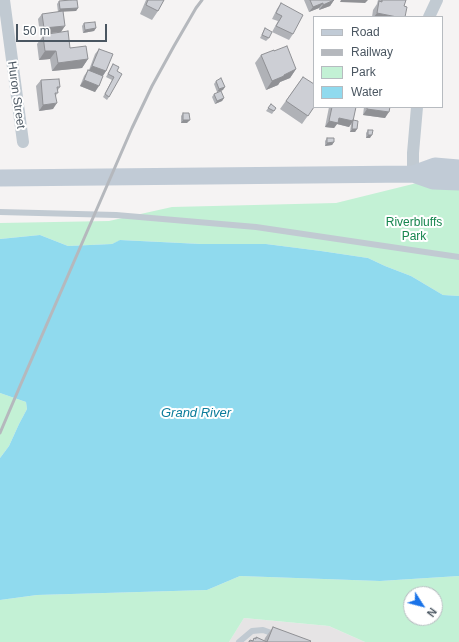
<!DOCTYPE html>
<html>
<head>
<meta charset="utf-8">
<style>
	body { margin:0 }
	#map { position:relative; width:459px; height:642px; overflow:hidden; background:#f5f3f3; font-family:Arial,sans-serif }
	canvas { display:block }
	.legend { position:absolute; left:313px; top:16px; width:130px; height:92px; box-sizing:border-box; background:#fff; border:1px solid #b7bbc0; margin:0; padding:5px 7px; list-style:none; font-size:12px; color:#4a5661 }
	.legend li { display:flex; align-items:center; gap:8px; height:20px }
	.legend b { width:20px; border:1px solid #b7bbc0 }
	.north { position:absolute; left:403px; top:586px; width:40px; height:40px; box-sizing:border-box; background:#fff; border:1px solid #b7bbc0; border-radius:50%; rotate:126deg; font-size:11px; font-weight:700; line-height:16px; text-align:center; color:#4a5661 }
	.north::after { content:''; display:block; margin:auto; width:14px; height:18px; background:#1a73e8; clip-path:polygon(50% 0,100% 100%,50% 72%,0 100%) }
	.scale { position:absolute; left:16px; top:24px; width:91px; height:18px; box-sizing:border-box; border:2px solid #4a5661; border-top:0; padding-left:5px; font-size:12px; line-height:14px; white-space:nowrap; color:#4a5661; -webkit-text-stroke:3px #fff; paint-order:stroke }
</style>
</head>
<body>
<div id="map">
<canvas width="459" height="642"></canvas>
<ul class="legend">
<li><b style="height:5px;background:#c1cbd6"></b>Road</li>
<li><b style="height:5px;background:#b5b8bd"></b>Railway</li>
<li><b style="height:11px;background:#c3f1d5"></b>Park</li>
<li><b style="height:11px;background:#90daee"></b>Water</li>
</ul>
<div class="north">N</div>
<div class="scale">50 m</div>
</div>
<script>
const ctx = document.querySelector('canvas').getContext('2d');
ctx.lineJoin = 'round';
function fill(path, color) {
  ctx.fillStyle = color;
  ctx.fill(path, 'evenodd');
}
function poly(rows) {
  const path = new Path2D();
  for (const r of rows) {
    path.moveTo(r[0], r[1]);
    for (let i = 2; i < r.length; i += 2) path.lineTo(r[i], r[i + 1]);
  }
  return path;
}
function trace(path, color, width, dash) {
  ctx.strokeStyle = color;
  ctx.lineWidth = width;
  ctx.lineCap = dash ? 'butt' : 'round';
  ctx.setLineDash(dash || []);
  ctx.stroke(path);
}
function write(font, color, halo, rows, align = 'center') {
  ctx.font = font + ' Arial,sans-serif';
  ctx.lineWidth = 4;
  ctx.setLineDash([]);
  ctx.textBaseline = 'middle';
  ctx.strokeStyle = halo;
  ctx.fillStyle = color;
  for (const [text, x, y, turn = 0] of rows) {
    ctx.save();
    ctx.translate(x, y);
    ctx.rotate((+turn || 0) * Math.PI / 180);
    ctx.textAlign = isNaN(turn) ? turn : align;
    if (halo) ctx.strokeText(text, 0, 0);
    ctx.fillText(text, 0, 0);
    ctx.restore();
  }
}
fill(poly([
	[244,618,329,626,365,642,229,642]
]), '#e6e4e5');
fill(poly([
	[421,182,459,182,459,296,443,295,411,276,385,266,368,258,321,251,266,244,201,244,121,240,112,244,68,246,40,235,0,239,0,223,109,221,172,207,336,203],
	[0,393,26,402,27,409,19,424,9,446,0,458],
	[240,576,380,581,459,576,459,642,365,642,329,626,244,618,229,642,0,642,0,600,37,595,207,590],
	[411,594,435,594,435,618,411,618]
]), '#c3f1d5');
fill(poly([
	[40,235,68,246,112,244,120,240,201,244,266,244,321,251,368,258,385,266,411,276,443,295,459,296,459,576,380,581,240,576,207,590,37,595,0,600,0,458,9,446,19,424,27,409,26,402,0,393,0,239]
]), '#90daee');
trace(poly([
	[0,212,116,215,256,227,459,257],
	[239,642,252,631,263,630,277,635]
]), '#c1cad2', 6);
trace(poly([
	[4,0,23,142],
	[429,17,437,0],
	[413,174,413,153,417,107]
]), '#c1cad2', 12);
trace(poly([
	[413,174,435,166,459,168],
	[0,178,413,174,433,181,459,182]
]), '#c1cbd6', 17);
trace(poly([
	[0,433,20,386,132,128,152,86,174,46,196,8,202,0]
]), '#b5b8bd', 3);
fill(poly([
	[146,0,164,0,158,11,152,20,140,14],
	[304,0,334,0,330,6,319,10,319,8,309,12],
	[378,0,406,0,404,6,405,17,372,17,373,10,377,4],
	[59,1,78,8,76,11,63,11,61,32,40,34,38,19,42,14,58,12,57,4],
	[281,3,293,34,289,40,272,32,278,21,272,19,277,9],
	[84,23,96,28,94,31,83,33,82,26],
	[265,28,269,38,266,41,260,38],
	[48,34,88,59,82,68,52,71,50,59,39,60,37,44,43,36,47,35],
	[99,49,106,71,103,76,95,92,80,86,84,76,88,70,89,70,95,54],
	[274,51,296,69,290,78,280,82,278,85,266,90,255,63,261,55],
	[113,64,117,71,109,97,107,100,103,97,112,80,106,77],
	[303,77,314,107,302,124,280,109],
	[41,80,60,87,58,90,56,96,53,109,39,111,36,86],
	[216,81,223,90,217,92,214,84],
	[214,94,224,98,222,101,215,104,212,97],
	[271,104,276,108,272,114,266,111],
	[329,107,356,107,353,120,357,129,355,132,350,132,351,124,349,127,337,124,334,128,325,127],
	[364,107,390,107,385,118,363,115],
	[183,113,187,123,181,123,181,116],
	[368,130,370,138,366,138,366,133],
	[327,138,334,142,332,145,325,146,325,141],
	[273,627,310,642,248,642,250,640,252,641,254,638,255,639,256,637,264,641,265,638]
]), '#b0b2b7');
fill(poly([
	[334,0,330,6,319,10,323,5],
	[341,0,368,0,365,3,340,2],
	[323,3,319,8,309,12,313,7],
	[78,8,76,11,58,12,60,9],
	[377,13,397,17,374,17],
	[65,26,61,32,40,34,44,28],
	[96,28,94,31,83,33,85,30],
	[45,51,56,51,50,59,39,60],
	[88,59,82,68,52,71,58,63],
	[92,66,106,71,102,77,88,72],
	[296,69,290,78,280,82,278,85,266,90,272,81],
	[84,80,99,86,95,92,80,86],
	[225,87,223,90,217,92,219,89],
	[224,98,222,101,215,104,217,101],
	[57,103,53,109,39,111,43,105],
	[367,109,389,112,385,118,363,115],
	[339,118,353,121,349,127,337,124,334,128,325,127,329,121],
	[183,120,190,120,187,123,181,123],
	[352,129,357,129,355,132,350,132],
	[368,135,372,135,370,138,366,138],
	[334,142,332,145,325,146,327,143]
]), '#909195');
const building = poly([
	[71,0,77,0,78,8,60,9,59,1,71,0],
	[148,0,164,0,158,11,146,5,148,0],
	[310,0,334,0,323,5,323,3,313,7,310,0],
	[382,0,406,0,404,6,407,7,405,17,397,17,377,13,379,1,382,2,382,0],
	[281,3,303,15,293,34,276,26,282,16,276,13,281,3],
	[63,11,65,26,44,28,42,14,63,11],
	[95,22,96,28,85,30,84,23,95,22],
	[265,28,272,32,269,38,262,35,265,28],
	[68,31,70,48,86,46,88,59,58,63,56,51,45,51,43,36,48,35,48,34,68,31],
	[287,46,296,69,284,75,284,76,272,81,261,55,274,50,274,51,287,46],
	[99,49,113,54,106,71,92,66,99,49],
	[113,64,119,67,117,71,122,74,109,97,105,94,114,77,108,74,113,64],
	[88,70,103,76,99,86,84,80,88,70],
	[303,77,314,84,314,107,308,116,286,101,303,77],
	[221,78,225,87,219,89,216,81,221,78],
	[59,79,60,87,57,87,58,93,55,93,57,103,43,105,41,80,59,79],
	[221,91,224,98,217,101,214,94,221,91],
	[271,104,276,108,274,111,268,108,271,104],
	[332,107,356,107,353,121,339,118,338,123,329,121,332,107],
	[367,107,390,107,389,112,367,109,367,107],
	[183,113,189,113,190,120,183,120,183,113],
	[353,120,358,121,357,129,352,129,353,120],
	[368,130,373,130,372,135,368,135,368,130],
	[327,138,334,138,334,142,327,143,327,138],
	[273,627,311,641,310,642,249,642,250,640,253,641,254,638,256,639,256,637,267,642,273,627]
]);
fill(building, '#cdcfd5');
trace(building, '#909195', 1);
write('12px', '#4a5661', '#fff', [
	["Huron Street",16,95,82]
]);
write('12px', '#17864f', '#fff', [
	["Riverbluffs",414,223],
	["Park",414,237]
]);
write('italic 13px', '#0c7c9b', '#fff', [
	["Grand River",196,413]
]);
</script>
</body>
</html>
